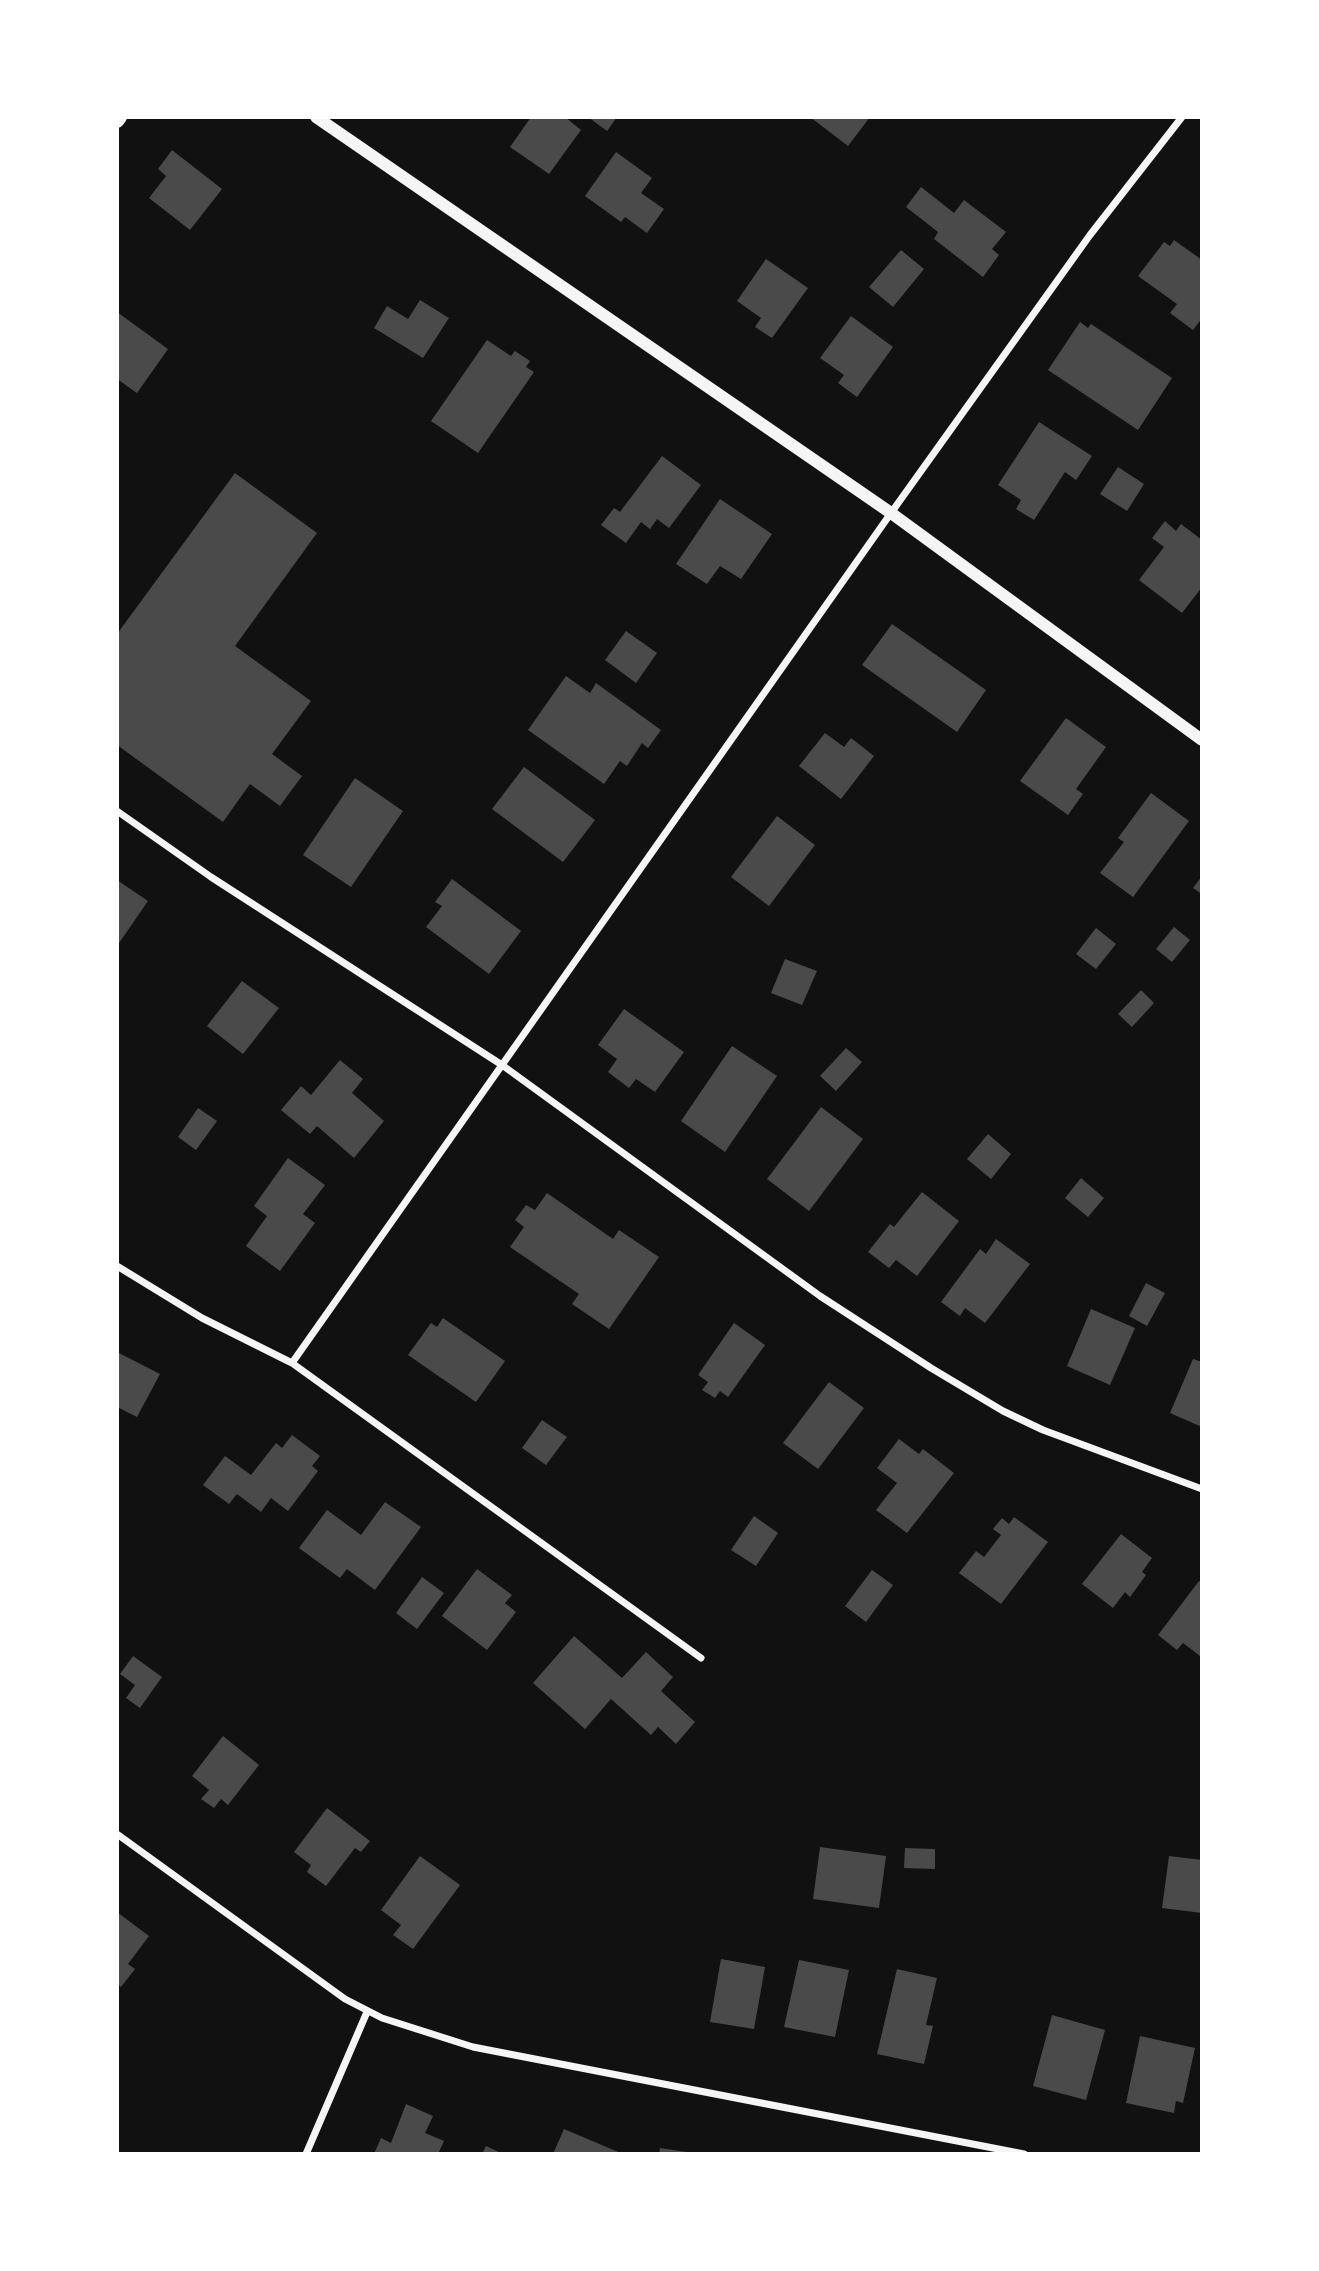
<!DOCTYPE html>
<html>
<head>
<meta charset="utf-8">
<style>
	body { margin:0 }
	#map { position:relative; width:1319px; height:2271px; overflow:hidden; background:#111; font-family:"Golos Text",sans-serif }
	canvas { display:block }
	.frame { position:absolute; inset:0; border:119px solid #fff; pointer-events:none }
</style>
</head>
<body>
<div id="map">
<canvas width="1319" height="2271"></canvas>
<div class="frame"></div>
</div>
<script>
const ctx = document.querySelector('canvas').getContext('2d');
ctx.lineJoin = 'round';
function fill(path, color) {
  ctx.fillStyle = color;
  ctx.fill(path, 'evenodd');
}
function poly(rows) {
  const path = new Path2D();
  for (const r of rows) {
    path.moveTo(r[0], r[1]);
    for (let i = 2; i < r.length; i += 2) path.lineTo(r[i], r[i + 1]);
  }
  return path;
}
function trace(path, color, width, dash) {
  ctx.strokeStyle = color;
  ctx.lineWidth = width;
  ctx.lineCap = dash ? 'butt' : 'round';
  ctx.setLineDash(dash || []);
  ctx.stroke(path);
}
fill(poly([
	[531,117,565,117,581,130,549,174,510,147],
	[588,117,617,117,607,131],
	[810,117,870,117,848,146],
	[172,150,222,189,190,230,149,198,166,176,158,169],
	[616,152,652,178,641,193,664,209,647,233,625,217,621,222,585,196],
	[921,187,954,213,964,200,1006,232,992,249,999,255,983,277,934,239,938,232,906,207],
	[1174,240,1202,260,1202,318,1193,330,1170,313,1177,304,1138,276,1164,242,1170,246],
	[901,250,924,269,893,307,869,287],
	[766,259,808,288,772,338,755,327,761,318,737,301],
	[420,300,449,318,423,358,374,328,387,306,408,319],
	[117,312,168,349,137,393,117,379],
	[851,316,893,347,857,397,838,383,844,375,820,358],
	[1080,322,1088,328,1091,324,1172,378,1138,430,1048,370],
	[487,340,511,356,515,351,530,361,526,367,534,372,478,453,431,421],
	[1039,422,1092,456,1076,480,1065,472,1034,520,1016,509,1021,500,998,485],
	[662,456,701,485,669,528,657,519,650,529,641,522,626,543,601,525,614,508,620,512],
	[1118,467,1144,484,1127,511,1100,494],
	[235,473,317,533,235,646,311,701,272,754,302,776,280,806,250,784,223,822,117,745,117,634],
	[720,499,772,534,741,579,720,566,707,584,676,564],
	[1165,521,1176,531,1181,524,1202,540,1202,587,1182,613,1139,580,1164,547,1152,538],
	[892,624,986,690,957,732,862,665],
	[626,631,657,653,636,683,605,660],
	[566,676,590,693,596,683,661,730,648,748,642,743,627,766,620,761,604,784,528,730],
	[1066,718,1106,747,1076,789,1083,794,1068,815,1020,781],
	[825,733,844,747,851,738,874,756,841,799,799,766],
	[524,767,595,820,563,862,492,809],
	[355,778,403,811,351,887,303,855],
	[1151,793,1189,821,1133,897,1100,873,1124,842,1118,838],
	[777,816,815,845,769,906,731,877],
	[1202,876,1202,894,1193,888],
	[452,879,521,931,489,974,426,927,442,906,435,902],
	[117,880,148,901,117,946],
	[1174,927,1190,940,1172,962,1156,949],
	[1096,928,1116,944,1096,969,1076,954],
	[785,959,817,971,802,1005,771,993],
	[242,981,279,1008,243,1054,207,1026],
	[1141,990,1154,1003,1132,1027,1118,1014],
	[624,1009,684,1052,655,1092,636,1079,629,1088,608,1072,617,1059,598,1045],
	[732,1046,777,1076,725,1152,681,1121],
	[846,1048,862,1062,836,1091,820,1076],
	[340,1060,363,1079,352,1093,384,1121,354,1158,317,1126,310,1134,281,1110,301,1086,311,1095],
	[821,1107,863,1139,809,1211,767,1179],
	[198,1108,217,1121,196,1150,178,1137],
	[988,1134,1011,1154,991,1179,967,1159],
	[288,1158,325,1185,303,1214,315,1223,280,1271,246,1246,267,1216,254,1206],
	[1081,1178,1104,1198,1088,1217,1065,1198],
	[922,1192,959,1221,917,1276,896,1260,889,1268,868,1252,890,1224,894,1227],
	[547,1193,613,1239,619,1230,659,1257,609,1329,572,1304,579,1294,510,1247,524,1227,515,1220,526,1205,535,1210],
	[996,1239,1030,1264,985,1323,965,1308,960,1316,941,1302,980,1249,986,1254],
	[1146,1283,1165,1293,1147,1326,1129,1316],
	[1091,1309,1135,1328,1110,1385,1067,1366],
	[443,1318,505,1361,476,1402,408,1355,431,1323,437,1327],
	[734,1323,765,1345,728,1397,720,1391,715,1398,702,1390,708,1382,698,1375],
	[117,1352,160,1374,137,1417,117,1407],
	[1193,1359,1202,1362,1202,1427,1170,1413],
	[829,1382,864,1408,818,1469,783,1443],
	[542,1420,567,1437,546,1465,522,1448],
	[292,1435,320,1456,312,1466,318,1471,288,1511,271,1498,261,1512,237,1494,229,1504,203,1485,225,1456,251,1475,276,1443,282,1448],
	[899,1439,919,1454,923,1449,954,1473,907,1533,876,1510,897,1483,877,1468],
	[385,1502,421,1527,375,1590,347,1569,340,1578,299,1548,327,1510,361,1535],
	[754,1516,778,1533,756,1566,731,1550],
	[1014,1517,1048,1542,1001,1604,959,1573,976,1551,984,1557,1001,1535,993,1529,1002,1518,1009,1524],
	[1121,1534,1152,1558,1142,1572,1146,1575,1130,1597,1125,1592,1113,1608,1082,1584],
	[477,1569,512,1595,505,1603,516,1612,487,1650,442,1616],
	[872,1570,893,1585,866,1622,845,1606],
	[422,1577,444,1593,417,1629,396,1613],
	[1199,1581,1202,1583,1202,1653,1200,1656,1183,1643,1177,1650,1158,1635],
	[574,1636,622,1678,646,1652,673,1677,661,1691,695,1722,676,1744,658,1727,651,1735,611,1699,585,1729,533,1683],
	[133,1656,162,1677,140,1708,126,1698,135,1685,120,1674],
	[223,1736,259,1765,228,1805,221,1799,214,1808,201,1799,209,1790,192,1776],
	[327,1808,370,1841,361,1852,355,1848,326,1886,307,1872,311,1865,294,1852],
	[820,1847,886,1856,879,1908,813,1899],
	[905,1848,935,1849,935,1869,904,1868],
	[420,1856,460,1885,413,1949,393,1935,401,1925,381,1910],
	[1169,1856,1202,1860,1202,1913,1162,1908],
	[117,1912,149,1936,128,1964,135,1969,121,1987,117,1984],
	[721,1959,765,1967,754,2029,710,2022],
	[799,1960,849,1970,835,2037,784,2027],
	[897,1969,937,1978,926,2025,933,2026,924,2064,877,2054],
	[1052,2015,1105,2030,1086,2100,1033,2086],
	[1140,2036,1195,2048,1183,2103,1176,2101,1174,2113,1126,2103],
	[406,2104,433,2116,425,2133,444,2141,438,2154,374,2154,381,2138,391,2143],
	[564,2129,623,2154,553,2154],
	[486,2146,503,2154,482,2154],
	[660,2148,687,2152,687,2154,659,2154]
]), '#4a4a4a');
trace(poly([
	[117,811,211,877,502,1065,820,1296,931,1368,1003,1411,1043,1430,1202,1489],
	[117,1266,202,1318,292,1363,701,1658],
	[292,1363,891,513,1090,235,1182,117],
	[117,1834,345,1999,382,2018,473,2047,1024,2154],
	[306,2154,367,2012]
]), '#f5f5f5', 7);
trace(poly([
	[316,117,891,513,1202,740]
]), '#f5f5f5', 12);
trace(poly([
	[117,121,120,117]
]), '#f5f5f5', 14);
</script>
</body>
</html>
